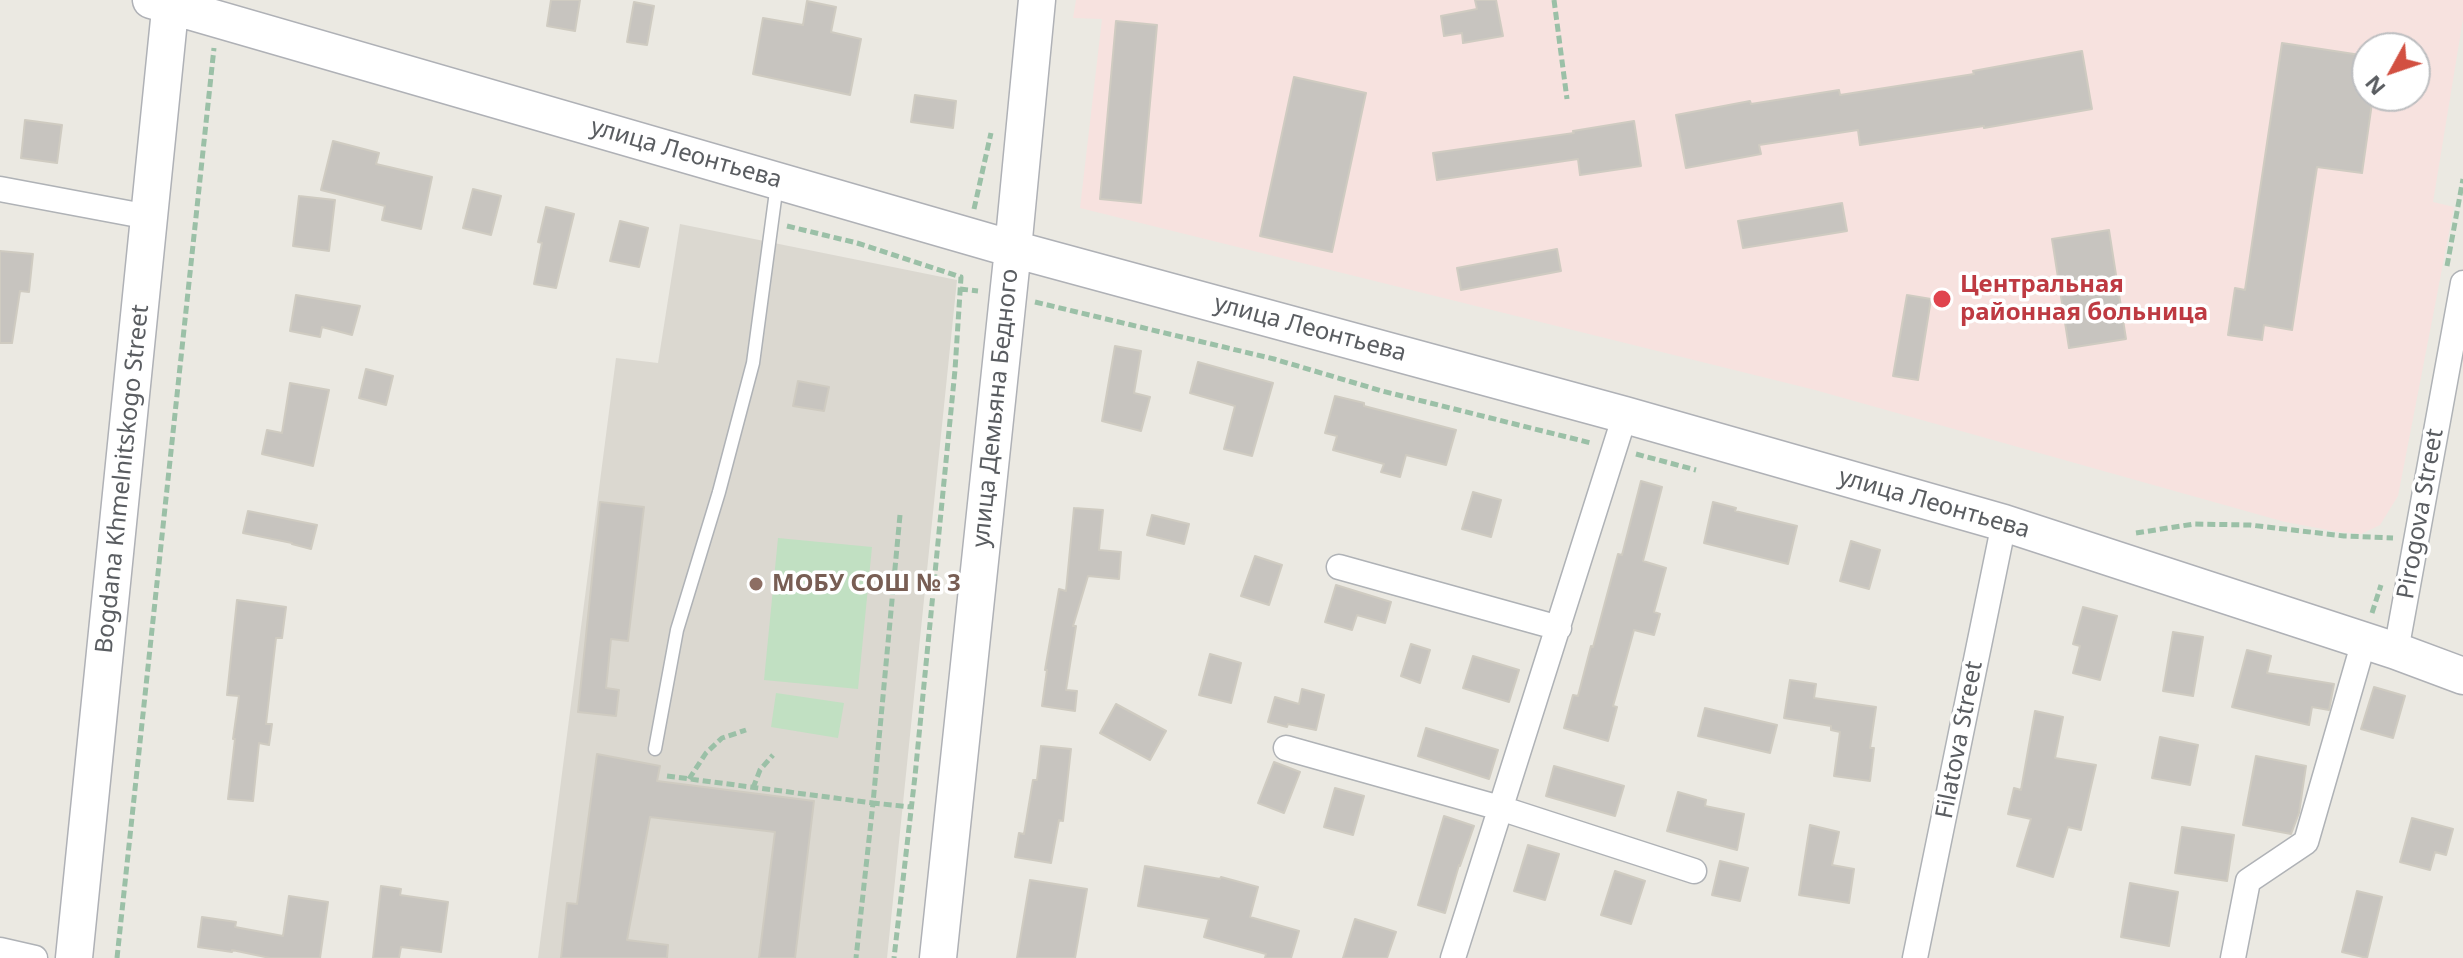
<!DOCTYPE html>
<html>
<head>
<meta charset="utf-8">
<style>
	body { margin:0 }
	#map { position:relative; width:2463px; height:958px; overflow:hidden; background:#ebe9e2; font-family:"Noto Sans",sans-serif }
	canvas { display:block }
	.north { position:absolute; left:2351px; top:32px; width:80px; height:80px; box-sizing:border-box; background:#fff; border:2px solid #bdbec0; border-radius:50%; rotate:230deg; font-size:22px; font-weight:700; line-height:32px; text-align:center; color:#5a5d61 }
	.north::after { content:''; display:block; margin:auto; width:28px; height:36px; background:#d25041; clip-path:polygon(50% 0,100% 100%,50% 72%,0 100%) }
</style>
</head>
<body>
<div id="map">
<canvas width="2463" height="958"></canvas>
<div class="north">N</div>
</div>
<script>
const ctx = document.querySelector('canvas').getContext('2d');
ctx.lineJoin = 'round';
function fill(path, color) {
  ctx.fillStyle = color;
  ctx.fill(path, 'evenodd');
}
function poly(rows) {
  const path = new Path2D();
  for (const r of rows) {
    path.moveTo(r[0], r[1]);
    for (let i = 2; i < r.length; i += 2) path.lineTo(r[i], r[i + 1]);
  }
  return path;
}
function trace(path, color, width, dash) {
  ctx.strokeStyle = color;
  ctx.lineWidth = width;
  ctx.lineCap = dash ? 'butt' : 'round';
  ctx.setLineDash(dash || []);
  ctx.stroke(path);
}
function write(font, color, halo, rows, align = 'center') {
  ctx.font = font + ' "Noto Sans",sans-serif';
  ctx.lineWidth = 7;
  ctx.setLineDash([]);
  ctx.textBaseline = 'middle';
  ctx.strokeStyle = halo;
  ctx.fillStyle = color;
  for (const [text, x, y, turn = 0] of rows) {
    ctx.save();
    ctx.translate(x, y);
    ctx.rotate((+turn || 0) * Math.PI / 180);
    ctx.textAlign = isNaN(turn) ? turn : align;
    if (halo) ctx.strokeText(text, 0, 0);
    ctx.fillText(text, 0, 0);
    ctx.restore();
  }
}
fill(poly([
	[680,224,957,280,887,958,538,958,616,358,658,363]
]), '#dbd8d0');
fill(poly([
	[1076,0,2463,0,2463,19,2433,202,2454,207,2398,496,2380,525,2361,534,2339,532,2285,522,1815,390,1080,208,1102,19,1073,18],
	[2367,48,2415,48,2415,96,2367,96]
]), '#f7e2df');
fill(poly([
	[778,538,872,547,858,689,764,680],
	[776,693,844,703,838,738,771,727]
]), '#c1e0c2');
const building = poly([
	[551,0,580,0,575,31,547,26,551,0],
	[1475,0,1496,0,1503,36,1463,43,1462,33,1444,36,1441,16,1477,9,1475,0],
	[807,1,836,7,831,32,861,39,850,95,753,74,763,18,803,25,807,1],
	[634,2,654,6,647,45,627,42,634,2],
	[1116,21,1157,25,1141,203,1100,199,1116,21],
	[2282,43,2367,56,2367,96,2373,96,2362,173,2317,167,2292,330,2264,325,2262,340,2228,335,2235,288,2245,290,2282,43],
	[2082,51,2092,109,1984,128,1984,126,1860,145,1858,130,1759,145,1761,154,1686,168,1676,115,1750,101,1751,104,1839,90,1840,95,1974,74,1973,71,2082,51],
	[1294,77,1366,93,1332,252,1260,236,1294,77],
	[915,95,956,101,953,128,911,122,915,95],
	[25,120,62,125,57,163,21,158,25,120],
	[1634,121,1641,166,1580,175,1578,159,1437,180,1433,153,1574,133,1573,131,1634,121],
	[333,141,379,153,376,164,432,177,421,229,382,220,385,206,321,190,333,141],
	[473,189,501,196,491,235,463,228,473,189],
	[299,196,335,200,329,251,293,246,299,196],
	[1842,203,1847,231,1743,248,1738,221,1842,203],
	[546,207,574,214,556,288,534,284,542,243,538,242,546,207],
	[620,221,648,228,639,267,610,261,620,221],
	[2109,230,2126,339,2069,348,2052,239,2109,230],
	[1557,249,1561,271,1461,290,1457,268,1557,249],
	[0,251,33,254,29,292,20,291,12,343,0,343,0,251],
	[296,295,360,306,352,335,322,327,320,337,290,331,296,295],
	[1907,295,1931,299,1918,380,1893,376,1907,295],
	[1115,346,1141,351,1134,393,1150,397,1141,431,1102,421,1115,346],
	[1198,362,1273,383,1252,456,1224,449,1235,406,1190,393,1198,362],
	[366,369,393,376,386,405,359,398,366,369],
	[798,381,829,387,824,411,793,406,798,381],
	[290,383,329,390,313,466,262,454,267,430,282,433,290,383],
	[1335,396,1364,403,1364,406,1456,430,1446,465,1406,455,1400,477,1381,472,1384,464,1333,450,1337,436,1325,433,1335,396],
	[1641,481,1662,487,1643,561,1666,568,1654,612,1660,614,1654,635,1634,630,1613,706,1617,707,1608,741,1564,728,1573,695,1578,696,1591,646,1593,647,1618,554,1622,555,1641,481],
	[1473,492,1501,500,1491,537,1462,529,1473,492],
	[600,502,644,507,628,641,611,639,606,688,619,690,616,716,578,712,600,502],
	[1713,502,1736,508,1735,511,1797,526,1788,564,1704,543,1713,502],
	[1074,508,1103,510,1099,550,1121,552,1119,579,1088,576,1073,626,1076,626,1066,690,1077,691,1075,711,1042,706,1047,670,1045,670,1059,589,1066,591,1074,508],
	[248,511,317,525,311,549,292,544,292,543,243,533,248,511],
	[1152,515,1189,524,1184,544,1147,535,1152,515],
	[1851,541,1880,550,1869,589,1840,581,1851,541],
	[1255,556,1282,565,1269,605,1241,596,1255,556],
	[1336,585,1391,602,1385,623,1357,615,1352,630,1325,622,1336,585],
	[237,600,286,607,282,638,276,638,266,724,272,724,269,745,259,743,253,801,228,799,235,739,233,739,239,696,227,695,237,600],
	[2083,607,2117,616,2100,680,2073,673,2080,646,2073,644,2083,607],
	[2173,632,2203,637,2193,696,2163,691,2173,632],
	[1411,644,1430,650,1420,683,1401,676,1411,644],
	[2247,650,2271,656,2267,673,2334,684,2329,710,2312,707,2309,725,2232,707,2247,650],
	[1210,654,1241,663,1231,703,1199,695,1210,654],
	[1473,656,1519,670,1509,702,1463,688,1473,656],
	[1790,680,1816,684,1814,698,1876,707,1870,748,1874,748,1870,781,1834,776,1840,732,1831,730,1831,726,1784,718,1790,680],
	[2374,687,2405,696,2393,738,2361,729,2374,687],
	[1302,689,1324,695,1316,730,1288,724,1287,727,1268,722,1275,697,1299,704,1302,689],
	[1116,704,1166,731,1150,760,1100,733,1116,704],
	[1705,708,1777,725,1770,753,1698,736,1705,708],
	[2035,711,2063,717,2055,758,2096,765,2081,830,2068,827,2053,877,2017,866,2031,819,2008,814,2014,788,2021,790,2035,711],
	[1426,728,1498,750,1489,779,1418,756,1426,728],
	[2160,737,2198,745,2190,785,2152,778,2160,737],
	[1041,746,1071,749,1063,821,1059,820,1051,863,1015,857,1019,833,1024,834,1033,780,1037,780,1041,746],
	[597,754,660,766,657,781,814,801,795,958,759,958,775,832,650,817,627,940,668,945,667,958,561,958,567,903,577,904,597,754],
	[2256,756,2306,766,2299,813,2291,834,2243,825,2256,756],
	[1274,762,1300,772,1284,813,1258,803,1274,762],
	[1554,766,1624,786,1615,816,1546,796,1554,766],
	[1335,788,1364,796,1353,835,1324,827,1335,788],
	[1678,792,1706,800,1705,806,1744,814,1737,850,1667,831,1678,792],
	[1444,816,1474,826,1460,866,1459,865,1445,913,1418,905,1444,816],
	[2412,818,2453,829,2446,855,2435,852,2430,870,2400,862,2412,818],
	[1810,825,1839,832,1832,865,1854,869,1849,903,1799,895,1810,825],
	[2182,827,2234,835,2227,881,2175,873,2182,827],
	[1528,845,1559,854,1545,900,1514,891,1528,845],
	[1720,861,1748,868,1740,901,1712,895,1720,861],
	[1145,866,1220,879,1221,877,1258,887,1250,917,1299,931,1291,958,1265,958,1266,954,1204,937,1209,919,1138,906,1145,866],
	[1615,871,1645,881,1631,924,1601,915,1615,871],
	[1030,880,1087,889,1075,958,1017,958,1030,880],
	[2130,883,2178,892,2169,946,2121,937,2130,883],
	[381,886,401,889,400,895,448,902,441,952,401,947,399,958,373,958,381,886],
	[2357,891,2382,897,2367,958,2342,952,2357,891],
	[289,896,328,902,320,958,270,958,232,950,232,952,198,947,202,917,236,922,235,927,283,936,289,896],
	[1355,919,1396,932,1387,958,1343,958,1355,919]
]);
fill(building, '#c7c4bf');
trace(building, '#cfcbc1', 2);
const lane = poly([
	[655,749,677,630,719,492,753,363,777,184]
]);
const street = poly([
	[0,189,149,217],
	[1339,567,1559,628],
	[2396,651,2463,283],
	[1286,748,1500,808,1694,871],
	[0,950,35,958],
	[1453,958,1625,415],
	[1915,958,2004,523],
	[2233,958,2248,881,2306,842,2364,641]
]);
const secondary = poly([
	[151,0,1013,249,1625,415,2004,523,2396,651,2463,676],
	[74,958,171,0],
	[938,958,1013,249,1037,0]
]);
trace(lane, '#afb2b6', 15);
trace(street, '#afb2b6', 27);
trace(secondary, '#afb1b6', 39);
trace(poly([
	[1554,0,1567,99],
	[974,209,991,133],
	[787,226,857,243,961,277,955,370,915,776,894,958],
	[2447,266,2463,179],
	[960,289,978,291],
	[1035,302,1274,359,1382,391,1591,443],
	[1636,454,1696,470],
	[900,515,873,803,911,807],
	[2136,533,2194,524,2250,525,2344,536,2393,538],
	[2372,613,2381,585],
	[667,776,873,803,856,958],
	[689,779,706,753,722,738,746,730],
	[753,788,760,770,773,755],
	[117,958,214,48]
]), '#9bc0a7', 5, [8, 4]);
trace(lane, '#fff', 12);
trace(street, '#fff', 24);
trace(secondary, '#fff', 36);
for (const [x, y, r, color] of [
	[1942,299,10,"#e0444e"],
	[756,584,8,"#8d6e63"]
]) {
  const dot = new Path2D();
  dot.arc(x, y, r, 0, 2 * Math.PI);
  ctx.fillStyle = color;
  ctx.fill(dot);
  trace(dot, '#fff', 3);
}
write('24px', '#5a5d61', '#fff', [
	["улица Леонтьева",686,154,16],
	["улица Леонтьева",1310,329,15],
	["улица Демьяна Бедного",996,408,-84],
	["Bogdana Khmelnitskogo Street",123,479,-84],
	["улица Леонтьева",1934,504,16],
	["Pirogova Street",2421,514,-80],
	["Filatova Street",1960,740,-79]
]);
write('bold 24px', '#be3a42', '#fff', [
	["Центральная",1960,285],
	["районная больница",1960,313]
], 'left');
write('bold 24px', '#785e54', '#fff', [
	["МОБУ СОШ № 3",772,584]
], 'left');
</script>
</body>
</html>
